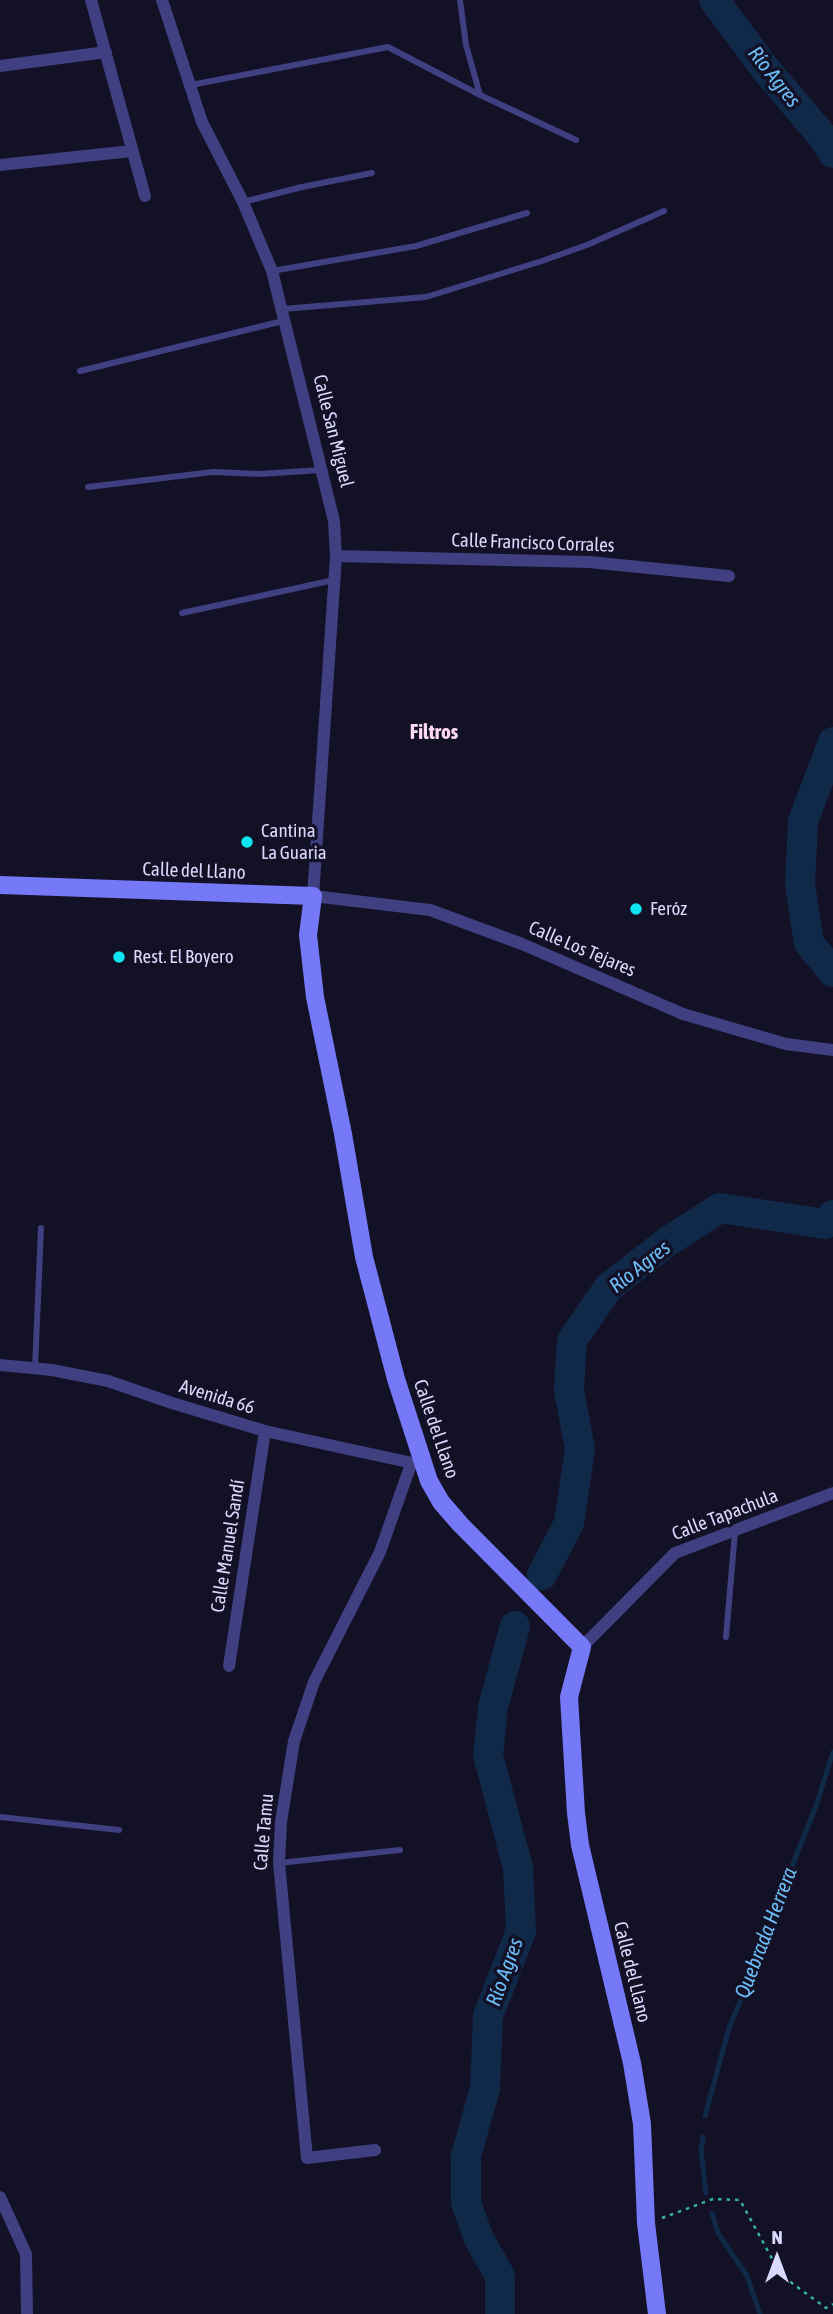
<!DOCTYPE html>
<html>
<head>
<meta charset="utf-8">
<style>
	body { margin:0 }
	#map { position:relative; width:833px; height:2314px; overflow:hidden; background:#131126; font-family:"Asap Condensed",sans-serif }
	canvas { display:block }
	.north { position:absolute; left:742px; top:2223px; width:70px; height:70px; -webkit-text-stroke:5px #131126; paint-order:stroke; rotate:0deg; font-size:19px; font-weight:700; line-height:28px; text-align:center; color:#dbd8fd }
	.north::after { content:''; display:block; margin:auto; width:24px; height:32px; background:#dbd8fd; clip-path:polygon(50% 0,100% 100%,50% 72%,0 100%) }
</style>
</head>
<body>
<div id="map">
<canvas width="833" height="2314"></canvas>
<div class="north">N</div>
</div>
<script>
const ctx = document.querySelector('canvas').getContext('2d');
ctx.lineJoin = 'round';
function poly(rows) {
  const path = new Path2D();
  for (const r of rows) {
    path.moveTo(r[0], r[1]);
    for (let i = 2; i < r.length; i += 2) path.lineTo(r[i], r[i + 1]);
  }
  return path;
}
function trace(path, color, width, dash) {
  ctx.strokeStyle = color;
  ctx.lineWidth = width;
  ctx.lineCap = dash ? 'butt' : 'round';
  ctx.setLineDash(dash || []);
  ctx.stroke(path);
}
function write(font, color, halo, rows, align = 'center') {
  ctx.font = font + ' "Asap Condensed",sans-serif';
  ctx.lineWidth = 7;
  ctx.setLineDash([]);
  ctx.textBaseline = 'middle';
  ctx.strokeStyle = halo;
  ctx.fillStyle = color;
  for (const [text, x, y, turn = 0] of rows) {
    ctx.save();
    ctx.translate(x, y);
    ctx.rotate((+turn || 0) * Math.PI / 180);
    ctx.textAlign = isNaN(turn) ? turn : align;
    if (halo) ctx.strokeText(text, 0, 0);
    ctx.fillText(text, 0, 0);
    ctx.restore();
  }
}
trace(poly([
	[705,2116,729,2028,764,1944,779,1899,816,1806,833,1752],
	[703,2137,701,2150,706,2193],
	[712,2213,718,2233,747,2276,760,2314]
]), '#112949', 5);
trace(poly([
	[714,0,767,71,823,137,833,153],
	[833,742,803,821,800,884,809,943,833,972],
	[542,1575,569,1523,580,1449,569,1390,572,1340,609,1287,667,1242,720,1208,825,1224,833,1215],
	[500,2314,500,2276,479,2239,466,2203,466,2156,485,2088,488,2016,521,1931,518,1868,488,1755,493,1707,515,1626]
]), '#112949', 30);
trace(poly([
	[662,2218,713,2199,740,2200,781,2275,826,2308,833,2304]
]), '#37b2a5', 2.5, [3.5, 5]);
trace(poly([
	[460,0,466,45,480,95],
	[191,85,388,47,480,95,576,140],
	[243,202,302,187,372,173],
	[272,271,416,246,527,213],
	[283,309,426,297,542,261,587,245,664,211],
	[80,371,283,321],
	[88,487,213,472,260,474,321,470],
	[182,613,334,580],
	[35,1368,41,1228],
	[726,1637,735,1532],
	[0,1817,119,1830],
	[279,1863,400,1850]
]), '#3f3f82', 6);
trace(poly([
	[91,0,145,196],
	[162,0,202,122,243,202,272,271,334,521,336,556,313,896,430,910,522,944,683,1014,786,1044,833,1050],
	[0,66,106,52],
	[0,165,132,151],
	[336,556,589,562,729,576],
	[0,1365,52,1370,108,1381,172,1403,265,1431,417,1464],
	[582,1647,675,1553,833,1493],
	[229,1666,265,1431],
	[375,2150,307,2158,279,1863,281,1822,294,1741,314,1682,380,1552,411,1464],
	[0,2197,26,2254,27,2314]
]), '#3f3f82', 12);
trace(poly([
	[0,885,313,896,308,935,315,997,343,1134,364,1257,396,1379,429,1481,441,1502,460,1524,582,1647,569,1697,576,1813,580,1845,632,2063,642,2124,646,2223,657,2314]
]), '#7578f7', 18);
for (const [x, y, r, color] of [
	[247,842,7,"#10e6f1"],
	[636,909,7,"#10e6f1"],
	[119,957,7,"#10e6f1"]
]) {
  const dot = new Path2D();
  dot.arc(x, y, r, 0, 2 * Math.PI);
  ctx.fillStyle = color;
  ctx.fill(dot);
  trace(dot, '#131126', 2.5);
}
write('19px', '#dbd8fd', '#131126', [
	["Calle San Miguel",333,431,76],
	["Calle Francisco Corrales",533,543,2],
	["Calle del Llano",194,871,2],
	["Calle Los Tejares",582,949,23],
	["Avenida 66",217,1397,17],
	["Calle del Llano",436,1429,71],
	["Calle Tapachula",725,1515,-21],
	["Calle Manuel Sandí",228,1546,-81],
	["Calle Tamu",264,1832,-85],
	["Calle del Llano",632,1972,76]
]);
write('19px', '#dbd8fd', '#131126', [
	["Cantina",261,831],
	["La Guaria",261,853],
	["Feróz",650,909],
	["Rest. El Boyero",133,957]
], 'left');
write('italic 21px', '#6cbdf7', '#131126', [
	["Río Agres",774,77,52],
	["Río Agres",640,1267,-38],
	["Quebrada Herrera",766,1933,-69],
	["Río Agres",505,1972,-70]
]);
write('bold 21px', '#fddaf2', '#131126', [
	["Filtros",434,732]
]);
</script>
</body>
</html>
